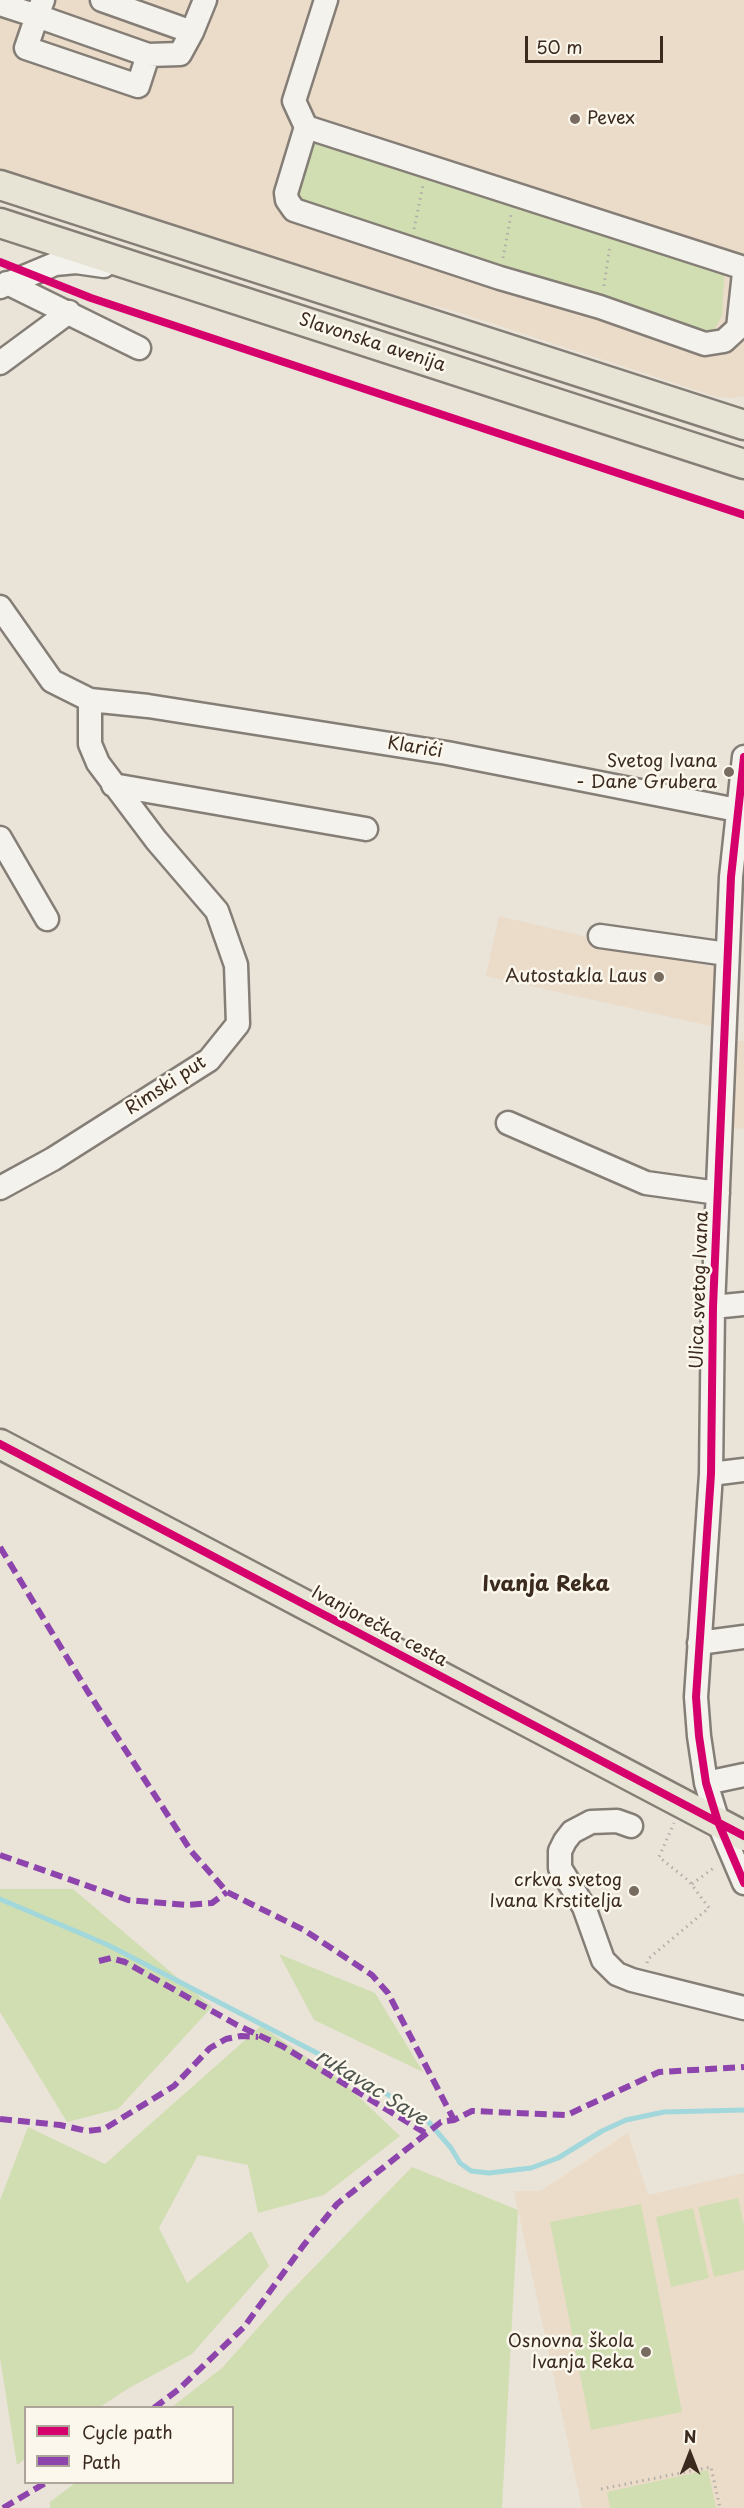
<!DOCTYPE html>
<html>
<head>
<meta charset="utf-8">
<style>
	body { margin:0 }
	#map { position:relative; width:744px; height:2508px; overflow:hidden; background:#eae3d8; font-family:"Playpen Sans",sans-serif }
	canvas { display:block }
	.legend { position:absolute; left:24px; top:2406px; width:210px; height:78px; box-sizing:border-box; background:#fbf7ec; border:2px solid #aea59a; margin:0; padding:8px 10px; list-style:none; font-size:18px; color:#3b2a1e }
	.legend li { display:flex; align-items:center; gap:12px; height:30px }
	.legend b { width:30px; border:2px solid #aea59a }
	.north { position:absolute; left:660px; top:2424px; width:60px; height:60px; -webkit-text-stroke:4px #fbf7ec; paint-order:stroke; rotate:0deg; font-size:16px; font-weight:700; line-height:24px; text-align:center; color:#3b2a1e }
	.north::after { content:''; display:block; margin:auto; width:21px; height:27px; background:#3b2a1e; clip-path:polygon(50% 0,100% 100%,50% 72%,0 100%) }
	.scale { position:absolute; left:525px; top:36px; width:138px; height:27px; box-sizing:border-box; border:3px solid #3b2a1e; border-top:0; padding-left:8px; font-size:18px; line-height:21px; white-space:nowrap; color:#3b2a1e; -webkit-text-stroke:4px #fbf7ec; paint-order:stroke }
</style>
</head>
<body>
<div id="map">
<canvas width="744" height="2508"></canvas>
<ul class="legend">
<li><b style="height:8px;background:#d6006c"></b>Cycle path</li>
<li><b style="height:8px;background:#8e44ad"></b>Path</li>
</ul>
<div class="north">N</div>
<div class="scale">50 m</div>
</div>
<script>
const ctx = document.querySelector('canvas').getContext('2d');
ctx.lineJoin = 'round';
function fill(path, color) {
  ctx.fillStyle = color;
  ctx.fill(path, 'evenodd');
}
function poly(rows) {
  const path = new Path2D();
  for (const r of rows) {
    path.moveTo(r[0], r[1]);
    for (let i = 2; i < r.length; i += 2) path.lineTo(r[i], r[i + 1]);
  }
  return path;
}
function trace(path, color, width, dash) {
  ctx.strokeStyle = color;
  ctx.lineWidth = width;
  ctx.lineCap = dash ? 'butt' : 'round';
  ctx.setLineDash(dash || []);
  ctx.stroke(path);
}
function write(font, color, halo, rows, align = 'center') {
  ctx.font = font + ' "Playpen Sans",sans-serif';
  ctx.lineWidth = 5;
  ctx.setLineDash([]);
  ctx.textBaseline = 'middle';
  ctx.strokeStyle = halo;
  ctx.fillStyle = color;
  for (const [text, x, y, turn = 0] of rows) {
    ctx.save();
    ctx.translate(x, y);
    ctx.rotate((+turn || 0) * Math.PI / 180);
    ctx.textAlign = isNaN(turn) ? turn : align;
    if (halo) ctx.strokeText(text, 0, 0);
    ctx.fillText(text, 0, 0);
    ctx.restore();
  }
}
fill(poly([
	[0,0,744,0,744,396,732,398,717,397,448,309,380,296,0,170],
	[499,916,717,968,715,1027,486,976],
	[733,1041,744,1041,744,1129,732,1128],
	[628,2133,648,2195,744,2173,744,2508,582,2508,514,2191,541,2191]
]), '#ebdcc9');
fill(poly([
	[317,127,354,130,350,148,725,264,722,316,714,330,703,334,294,201],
	[0,1889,73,1889,212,2007,118,2109,67,2122,0,2012],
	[279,1954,375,1993,423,2072,314,2020],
	[261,2026,343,2082,400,2136,324,2195,258,2213,248,2165,198,2155,159,2228,187,2283,251,2231,269,2266,192,2354,129,2388,100,2407,26,2408,25,2459,17,2465,0,2358,0,2200,28,2127,105,2164],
	[412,2167,518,2210,502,2508,50,2508,50,2502,75,2483,232,2482,232,2408,172,2407,222,2368,288,2294],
	[738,2198,744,2225,744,2270,714,2277,698,2207],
	[641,2204,682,2412,591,2430,550,2222],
	[693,2208,709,2278,671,2287,656,2217],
	[708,2470,716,2508,610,2508,607,2492]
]), '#d1deb2');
trace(poly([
	[0,1899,108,1945,346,2068,426,2119,451,2148,460,2163,471,2171,489,2173,531,2168,558,2158,602,2131,626,2120,664,2112,744,2110]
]), '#a2d8db', 5);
const minor = poly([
	[102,0,192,32],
	[326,0,294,101,306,127,286,193,287,200,294,210,500,278,600,307,705,344,724,341,738,328,744,273],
	[0,4,37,16,43,0],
	[148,55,138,86,26,48,37,16,148,55,180,54,192,32,205,0],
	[306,127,744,268],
	[7,283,139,348],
	[0,287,55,264,76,262,104,266],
	[0,363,69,312],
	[0,607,52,681,90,700,90,744,98,763,156,840,217,911,236,965,238,1024,209,1060,53,1159,0,1188],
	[90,700,148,706,447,753,737,810],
	[744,757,731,877,713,1307,711,1474,696,1697,699,1736,706,1783,718,1822,744,1883],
	[113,785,366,829],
	[0,838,47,919],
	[600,936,727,954],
	[508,1123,646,1183,718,1193],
	[713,1307,744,1304],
	[711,1474,744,1470],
	[699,1643,744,1637],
	[706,1783,744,1775],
	[631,1826,617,1821,591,1822,572,1832,565,1841,560,1851,560,1868,584,1907,603,1960,617,1974,632,1980,744,2008]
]);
const major = poly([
	[0,185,744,425],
	[0,223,744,464],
	[0,1444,744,1836]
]);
trace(minor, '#857e77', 27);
trace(major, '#857e77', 33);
trace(poly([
	[414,229,423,185],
	[503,258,511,215],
	[604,286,610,245],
	[692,1884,715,1867],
	[647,1963,648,1959,709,1908,689,1881,659,1857,674,1823],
	[601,2489,711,2467,720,2508]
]), '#b1ada8', 3, [1.5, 4.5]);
trace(minor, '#f4f2ed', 22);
trace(major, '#e7e4d5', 28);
trace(poly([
	[0,1547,88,1692,191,1851,227,1892,304,1930,372,1975,388,1993,454,2120],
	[0,1855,128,1900,187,1905,212,1903,227,1892],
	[99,1961,111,1958,125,1962,237,2025,282,2046,427,2134],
	[0,2119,60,2125,87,2131,104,2129,174,2086,210,2048,226,2039,241,2036,258,2037],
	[154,2408,179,2389,244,2327,303,2246,337,2204,441,2122,454,2120,472,2111,567,2115,659,2072,744,2067],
	[3,2508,47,2482]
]), '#8e44ad', 6, [12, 6]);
trace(poly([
	[0,262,91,298,744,515],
	[744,757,731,877,713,1307,711,1474,696,1697,699,1736,706,1783,718,1822,744,1883],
	[0,1444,744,1836]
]), '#d6006c', 8);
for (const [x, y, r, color] of [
	[575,119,6,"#786b5f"],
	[729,772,6,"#786b5f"],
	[659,977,6,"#786b5f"],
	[634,1891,6,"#786b5f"],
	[646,2352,6,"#786b5f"]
]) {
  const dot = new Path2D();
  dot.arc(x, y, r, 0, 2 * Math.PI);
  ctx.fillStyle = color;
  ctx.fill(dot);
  trace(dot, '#fbf7ec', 2);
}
write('18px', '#3b2a1e', '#fbf7ec', [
	["Pevex",587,119,"left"],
	["Svetog Ivana",717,762],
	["- Dane Grubera",717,783],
	["Autostakla Laus",647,977],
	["crkva svetog",622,1881],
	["Ivana Krstitelja",622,1902],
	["Osnovna škola",634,2342],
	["Ivanja Reka",634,2363]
], 'right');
write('18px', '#3b2a1e', '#fbf7ec', [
	["Slavonska avenija",372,343,18],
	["Klarići",415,748,9],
	["Rimski put",166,1086,-33],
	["Ulica svetog Ivana",700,1290,-88],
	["Ivanjorečka cesta",379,1627,28]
]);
write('italic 20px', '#4d544e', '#fbf7ec', [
	["rukavac Save",371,2088,32]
]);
write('bold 21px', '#3b2a1e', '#fbf7ec', [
	["Ivanja Reka",546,1585]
]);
</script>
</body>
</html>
